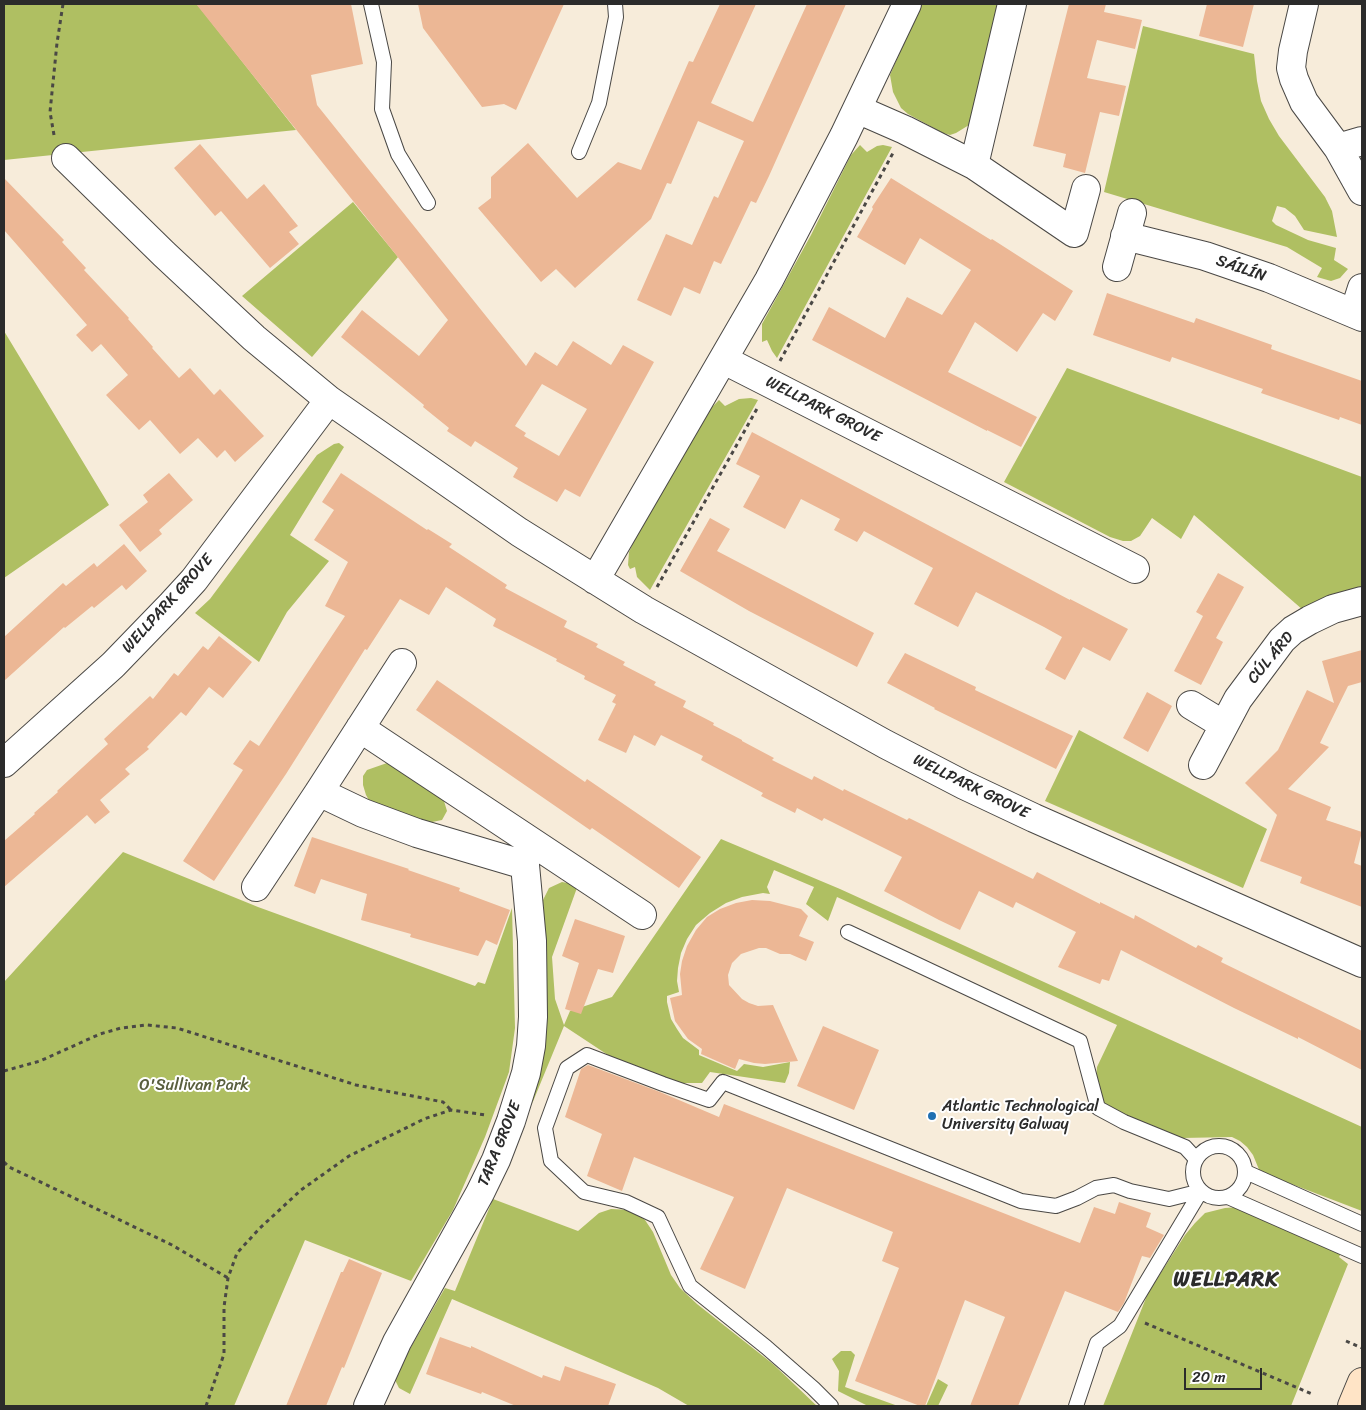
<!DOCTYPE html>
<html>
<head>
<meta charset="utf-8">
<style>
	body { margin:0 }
	#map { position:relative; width:1366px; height:1410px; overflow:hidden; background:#f7ecda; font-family:Sriracha,sans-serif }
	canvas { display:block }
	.frame { position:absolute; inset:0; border:5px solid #2b2b2b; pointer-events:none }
	.scale { position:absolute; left:1184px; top:1368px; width:78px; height:22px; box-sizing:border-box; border:2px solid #2b2b2b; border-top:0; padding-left:6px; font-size:15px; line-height:18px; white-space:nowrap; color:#2b2b2b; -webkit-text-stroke:4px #fff; paint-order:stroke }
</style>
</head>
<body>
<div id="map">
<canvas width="1366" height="1410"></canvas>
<div class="frame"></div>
<div class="scale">20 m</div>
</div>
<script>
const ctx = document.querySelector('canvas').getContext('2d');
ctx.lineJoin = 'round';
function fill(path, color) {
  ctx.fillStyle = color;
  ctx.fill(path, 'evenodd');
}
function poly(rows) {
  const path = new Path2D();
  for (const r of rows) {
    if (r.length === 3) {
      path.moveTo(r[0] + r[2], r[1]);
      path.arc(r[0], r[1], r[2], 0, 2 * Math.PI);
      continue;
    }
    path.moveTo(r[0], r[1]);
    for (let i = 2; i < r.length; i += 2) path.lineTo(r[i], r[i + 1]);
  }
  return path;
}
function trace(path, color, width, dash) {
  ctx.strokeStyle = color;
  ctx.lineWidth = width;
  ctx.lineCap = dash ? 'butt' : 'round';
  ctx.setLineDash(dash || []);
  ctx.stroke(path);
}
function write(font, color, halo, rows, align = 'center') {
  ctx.font = font + ' Sriracha,sans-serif';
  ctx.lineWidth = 4;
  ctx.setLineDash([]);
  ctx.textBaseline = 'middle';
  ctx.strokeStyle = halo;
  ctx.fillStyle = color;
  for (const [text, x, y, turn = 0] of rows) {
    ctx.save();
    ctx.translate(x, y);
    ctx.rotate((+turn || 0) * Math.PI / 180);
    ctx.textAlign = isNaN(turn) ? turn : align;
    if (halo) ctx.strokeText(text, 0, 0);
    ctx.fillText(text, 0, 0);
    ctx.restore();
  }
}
fill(poly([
	[4,4,197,4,296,130,4,160],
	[921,4,1001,4,974,119,969,125,956,133,950,135,943,133,908,114,901,108,893,92,890,75],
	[1143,26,1254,54,1257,81,1261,101,1269,119,1279,136,1325,197,1332,211,1337,237,1304,230,1295,216,1285,208,1277,206,1272,221,1276,225,1308,240,1336,248,1334,260,1348,269,1340,278,1331,281,1317,277,1322,268,1287,247,1104,192],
	[860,145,867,152,877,146,883,145,892,147,777,358,772,351,767,340,762,342,762,324,811,235,851,155],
	[353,202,398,257,312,357,242,296],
	[4,331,109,505,4,578],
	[1067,368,1362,477,1362,587,1351,590,1334,596,1303,610,1194,515,1181,539,1152,518,1140,536,1131,541,1123,541,1110,537,1004,482],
	[751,398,758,400,650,590,637,577,635,567,630,569,628,565,629,552,636,537,712,407,719,400,725,406,739,399],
	[339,443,344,447,290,535,329,561,287,612,259,662,195,613,210,599,317,455,334,444],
	[1079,730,1267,829,1243,888,1045,801],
	[387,763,436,795,444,801,447,811,442,820,432,822,423,821,370,802,366,795,363,785,363,776,367,770],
	[721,839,840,889,1362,1127,1362,1211,1260,1172,1253,1155,1247,1147,1240,1141,1232,1137,1182,1138,1134,1120,1104,1104,1096,1078,1097,1067,1117,1025,837,897,828,921,806,904,814,887,774,870,767,887,770,894,763,893,742,897,726,903,710,913,696,925,687,939,681,953,678,968,677,981,679,992,667,996,667,1002,671,1019,677,1029,683,1038,699,1050,699,1055,737,1071,744,1064,763,1067,790,1062,789,1073,785,1083,710,1072,702,1083,680,1083,641,1071,611,1057,564,1026,532,1104,545,1034,547,1010,546,966,543,900,549,888,562,882,578,885,552,957,555,999,564,1025,570,1011,612,997],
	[123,852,258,907,475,986,478,982,485,984,512,908,515,1028,509,1072,485,1137,453,1210,411,1281,305,1240,234,1406,4,1406,4,982],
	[493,1199,578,1231,599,1213,611,1209,632,1210,645,1220,653,1232,671,1275,680,1288,697,1304,773,1364,817,1406,689,1406,658,1388,452,1299,410,1394,399,1388,395,1380,396,1373,445,1288,455,1291],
	[1239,1207,1342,1251,1339,1257,1348,1264,1291,1406,1103,1406,1148,1293,1185,1235,1195,1223,1205,1213,1225,1208],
	[841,1351,851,1351,855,1355,845,1387,898,1406,868,1406,838,1391,839,1371,832,1359],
	[938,1379,948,1385,938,1406,926,1406]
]), '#afbf62');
fill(poly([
	[196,4,351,4,363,64,311,75,317,105,526,366,535,352,557,366,573,341,611,365,623,345,654,362,580,497,565,489,557,502,513,477,518,468,475,441,471,447,447,431,449,428,423,407,424,405,341,337,362,310,419,356,448,320],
	[542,384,587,409,559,456,524,436,526,433,515,426],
	[418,4,564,4,516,110,504,104,482,107,423,28],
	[720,4,756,4,711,103,753,122,807,4,846,4,769,176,756,203,751,201,721,264,714,261,700,294,684,287,671,316,637,300,666,234,692,245,714,196,718,198,744,141,698,121,671,184,667,183,651,219,575,288,556,269,541,282,478,208,491,198,491,177,528,143,577,198,618,162,641,170,689,61,693,62],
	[1069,4,1106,4,1104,12,1142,20,1135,49,1097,40,1087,78,1126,86,1119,116,1100,112,1085,173,1063,167,1066,154,1033,146],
	[1207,4,1254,4,1243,47,1199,36],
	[200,144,247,199,264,184,298,226,289,232,299,244,270,268,221,211,215,216,174,168],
	[4,178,64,240,62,242,86,268,84,270,129,318,128,319,153,347,152,348,179,378,190,368,214,395,220,389,264,436,235,462,225,450,217,458,198,438,180,454,150,420,139,430,106,395,128,375,101,344,92,352,76,335,87,325,4,230],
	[891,178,991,240,992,239,1073,291,1055,321,1043,313,1017,352,975,322,948,372,1037,417,1021,447,987,430,987,431,812,340,829,307,885,338,907,297,942,315,971,270,920,238,905,265,857,237,873,209,872,207],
	[1107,293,1194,323,1196,318,1272,345,1271,349,1362,381,1362,425,1340,417,1339,420,1261,393,1263,389,1172,357,1170,362,1093,335],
	[752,432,1070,600,1070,599,1128,629,1110,661,1083,647,1065,680,1045,669,1062,637,1044,627,976,592,958,627,914,604,933,568,864,531,857,542,834,530,840,519,801,499,785,529,743,507,760,476,736,464],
	[169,473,193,500,159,530,162,534,140,552,119,525,148,502,143,495],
	[341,473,427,530,428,529,452,544,449,547,507,585,505,588,567,621,564,627,598,644,596,647,625,662,623,665,656,682,654,685,686,701,683,707,714,723,713,725,742,740,742,741,774,758,772,760,812,780,814,776,843,791,844,789,907,820,909,818,1033,879,1037,872,1100,904,1100,902,1134,919,1135,915,1196,948,1198,945,1223,958,1221,962,1362,1031,1362,1070,1298,1037,1298,1039,1234,1008,1121,950,1109,981,1102,979,1100,984,1058,967,1076,932,1016,902,1013,908,979,891,960,930,939,920,884,891,902,857,824,818,822,821,797,808,795,813,761,796,763,793,701,760,703,756,661,735,655,746,634,735,626,753,598,740,616,704,612,702,616,695,584,679,585,676,556,661,557,659,493,626,496,619,446,587,429,615,400,599,367,650,365,649,286,774,214,881,183,861,243,770,233,764,250,740,259,746,345,616,325,606,348,562,314,540,334,510,322,502],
	[710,518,730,529,717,551,874,633,857,667,749,611,680,571],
	[124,544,147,571,126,590,122,585,94,608,92,606,65,628,64,627,4,681,4,637,63,583,66,586,94,563,97,567],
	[1218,573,1244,587,1216,638,1223,642,1201,685,1174,671,1203,616,1196,612],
	[219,636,252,662,223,698,209,687,186,716,181,712,147,747,149,749,125,769,130,774,100,800,110,812,95,824,87,815,4,887,4,841,35,814,34,813,58,792,57,791,108,744,104,739,150,696,153,699,174,673,178,676,203,646,208,650],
	[1362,650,1362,682,1348,686,1320,743,1329,747,1288,789,1331,807,1326,820,1362,832,1354,863,1362,866,1362,907,1300,883,1302,877,1260,861,1277,815,1245,783,1278,750,1307,690,1334,703,1322,661],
	[905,653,976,687,975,690,1073,736,1056,769,934,709,935,708,887,683],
	[437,680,585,782,587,779,701,857,679,888,592,828,590,830,416,710],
	[1147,692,1172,706,1148,752,1123,738],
	[312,837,409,869,408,870,460,888,459,891,510,910,497,945,486,940,478,956,410,937,411,934,361,920,367,894,321,879,315,894,294,886],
	[752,900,770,901,801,909,808,916,799,936,814,942,806,961,790,954,780,954,766,948,759,948,741,954,732,963,728,975,729,985,742,999,749,1003,758,1006,773,1005,798,1061,765,1064,754,1063,739,1059,735,1069,701,1054,702,1049,688,1039,675,1021,670,998,682,995,680,974,682,961,687,946,696,930,707,917,720,909,736,903],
	[575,919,625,936,613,973,598,969,581,1014,565,1009,579,963,562,956],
	[823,1026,879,1050,854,1110,797,1086],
	[588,1065,660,1092,719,1117,724,1104,1080,1243,1094,1207,1115,1214,1119,1202,1151,1213,1146,1227,1164,1235,1150,1258,1142,1256,1124,1303,1118,1312,1065,1291,1018,1406,970,1406,1005,1317,965,1300,925,1406,920,1406,855,1381,899,1268,882,1261,893,1232,787,1188,745,1289,700,1269,734,1197,634,1157,622,1191,587,1176,602,1134,565,1117,581,1069],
	[349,1259,382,1273,344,1368,342,1367,326,1406,286,1406,341,1272,343,1272],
	[440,1337,471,1348,471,1346,542,1378,543,1375,560,1381,565,1366,616,1384,608,1406,516,1406,482,1392,481,1394,426,1374]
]), '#ecb795');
const service = poly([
	[371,4,384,62,382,109,398,154,428,203],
	[579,152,599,103,616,17,615,4],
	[848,932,1080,1041,1098,1108,1124,1122,1185,1147,1196,1159],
	[1219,1172,26],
	[1246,1172,1362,1224],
	[1228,1197,1362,1256],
	[831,1406,813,1388,766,1347,690,1286,658,1217,626,1202,584,1192,551,1161,545,1128,567,1068,587,1055,663,1084,709,1100,723,1082,1021,1201,1056,1206,1077,1198,1096,1188,1114,1185,1130,1191,1169,1199,1201,1191],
	[1076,1406,1097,1343,1120,1326,1201,1191]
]);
const minor = poly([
	[1304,4,1293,51,1291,68,1294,79,1304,102,1338,148,1362,191],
	[857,109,905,130,974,165,1074,233,1086,189],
	[1338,148,1362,141],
	[66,158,164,254,254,338,329,400,519,532,644,610,885,744,964,785,1034,818,1362,963],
	[974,165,1012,4],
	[1125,236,1205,256,1269,278,1362,317],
	[1117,267,1132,213],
	[1354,313,1362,288],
	[724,360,1135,569],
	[595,580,769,280,844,136,907,4],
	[1191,705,1224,725],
	[360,728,642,915],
	[4,763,113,665,172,604,194,580,329,400],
	[1203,765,1238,699,1282,640,1293,630,1310,620,1333,609,1362,601],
	[319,792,363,813,417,833,525,865,532,941,533,1017,531,1046,526,1073,511,1121,496,1160,480,1193,397,1342,368,1406],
	[256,887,319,792,402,663]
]);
const secondary = poly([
	[1352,1406,1362,1382]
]);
trace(service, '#4a4845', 16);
trace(minor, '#4a4845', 30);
trace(secondary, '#4a4845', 30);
trace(poly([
	[54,135,50,112,57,43,63,4],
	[780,361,893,153],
	[657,587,758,407],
	[4,1071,40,1061,100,1034,121,1028,147,1025,177,1028,356,1085,443,1102,451,1110],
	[4,1162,9,1167,51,1187,172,1245,228,1278],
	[1145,1323,1312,1394],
	[1346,1341,1362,1348],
	[206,1406,224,1354,224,1307,228,1278,237,1253,260,1228,301,1190,349,1156,424,1119,451,1110,486,1115]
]), '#4a4845', 3, [4, 4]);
trace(service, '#fff', 14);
trace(minor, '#fff', 28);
trace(secondary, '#ffe4c6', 28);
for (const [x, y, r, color] of [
	[932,1116,5,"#1f6fb2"]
]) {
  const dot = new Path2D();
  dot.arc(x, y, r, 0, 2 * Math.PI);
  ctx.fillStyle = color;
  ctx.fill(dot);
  trace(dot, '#fff', 2);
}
write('16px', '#2b2b2b', '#fff', [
	["SÁILÍN",1241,269,19],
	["WELLPARK GROVE",823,410,27],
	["WELLPARK GROVE",168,604,-48],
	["CÚL ÁRD",1271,658,-50],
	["WELLPARK GROVE",971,787,26],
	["TARA GROVE",500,1144,-68]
]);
write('16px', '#595f3e', '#fff', [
	["O'Sullivan Park",194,1086]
]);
write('16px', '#2b2b2b', '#fff', [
	["Atlantic Technological",942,1107],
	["University Galway",942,1125]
], 'left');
ctx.letterSpacing = '1px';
write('bold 21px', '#2b2b2b', '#fff', [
	["WELLPARK",1226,1281]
]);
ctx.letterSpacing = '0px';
</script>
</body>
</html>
